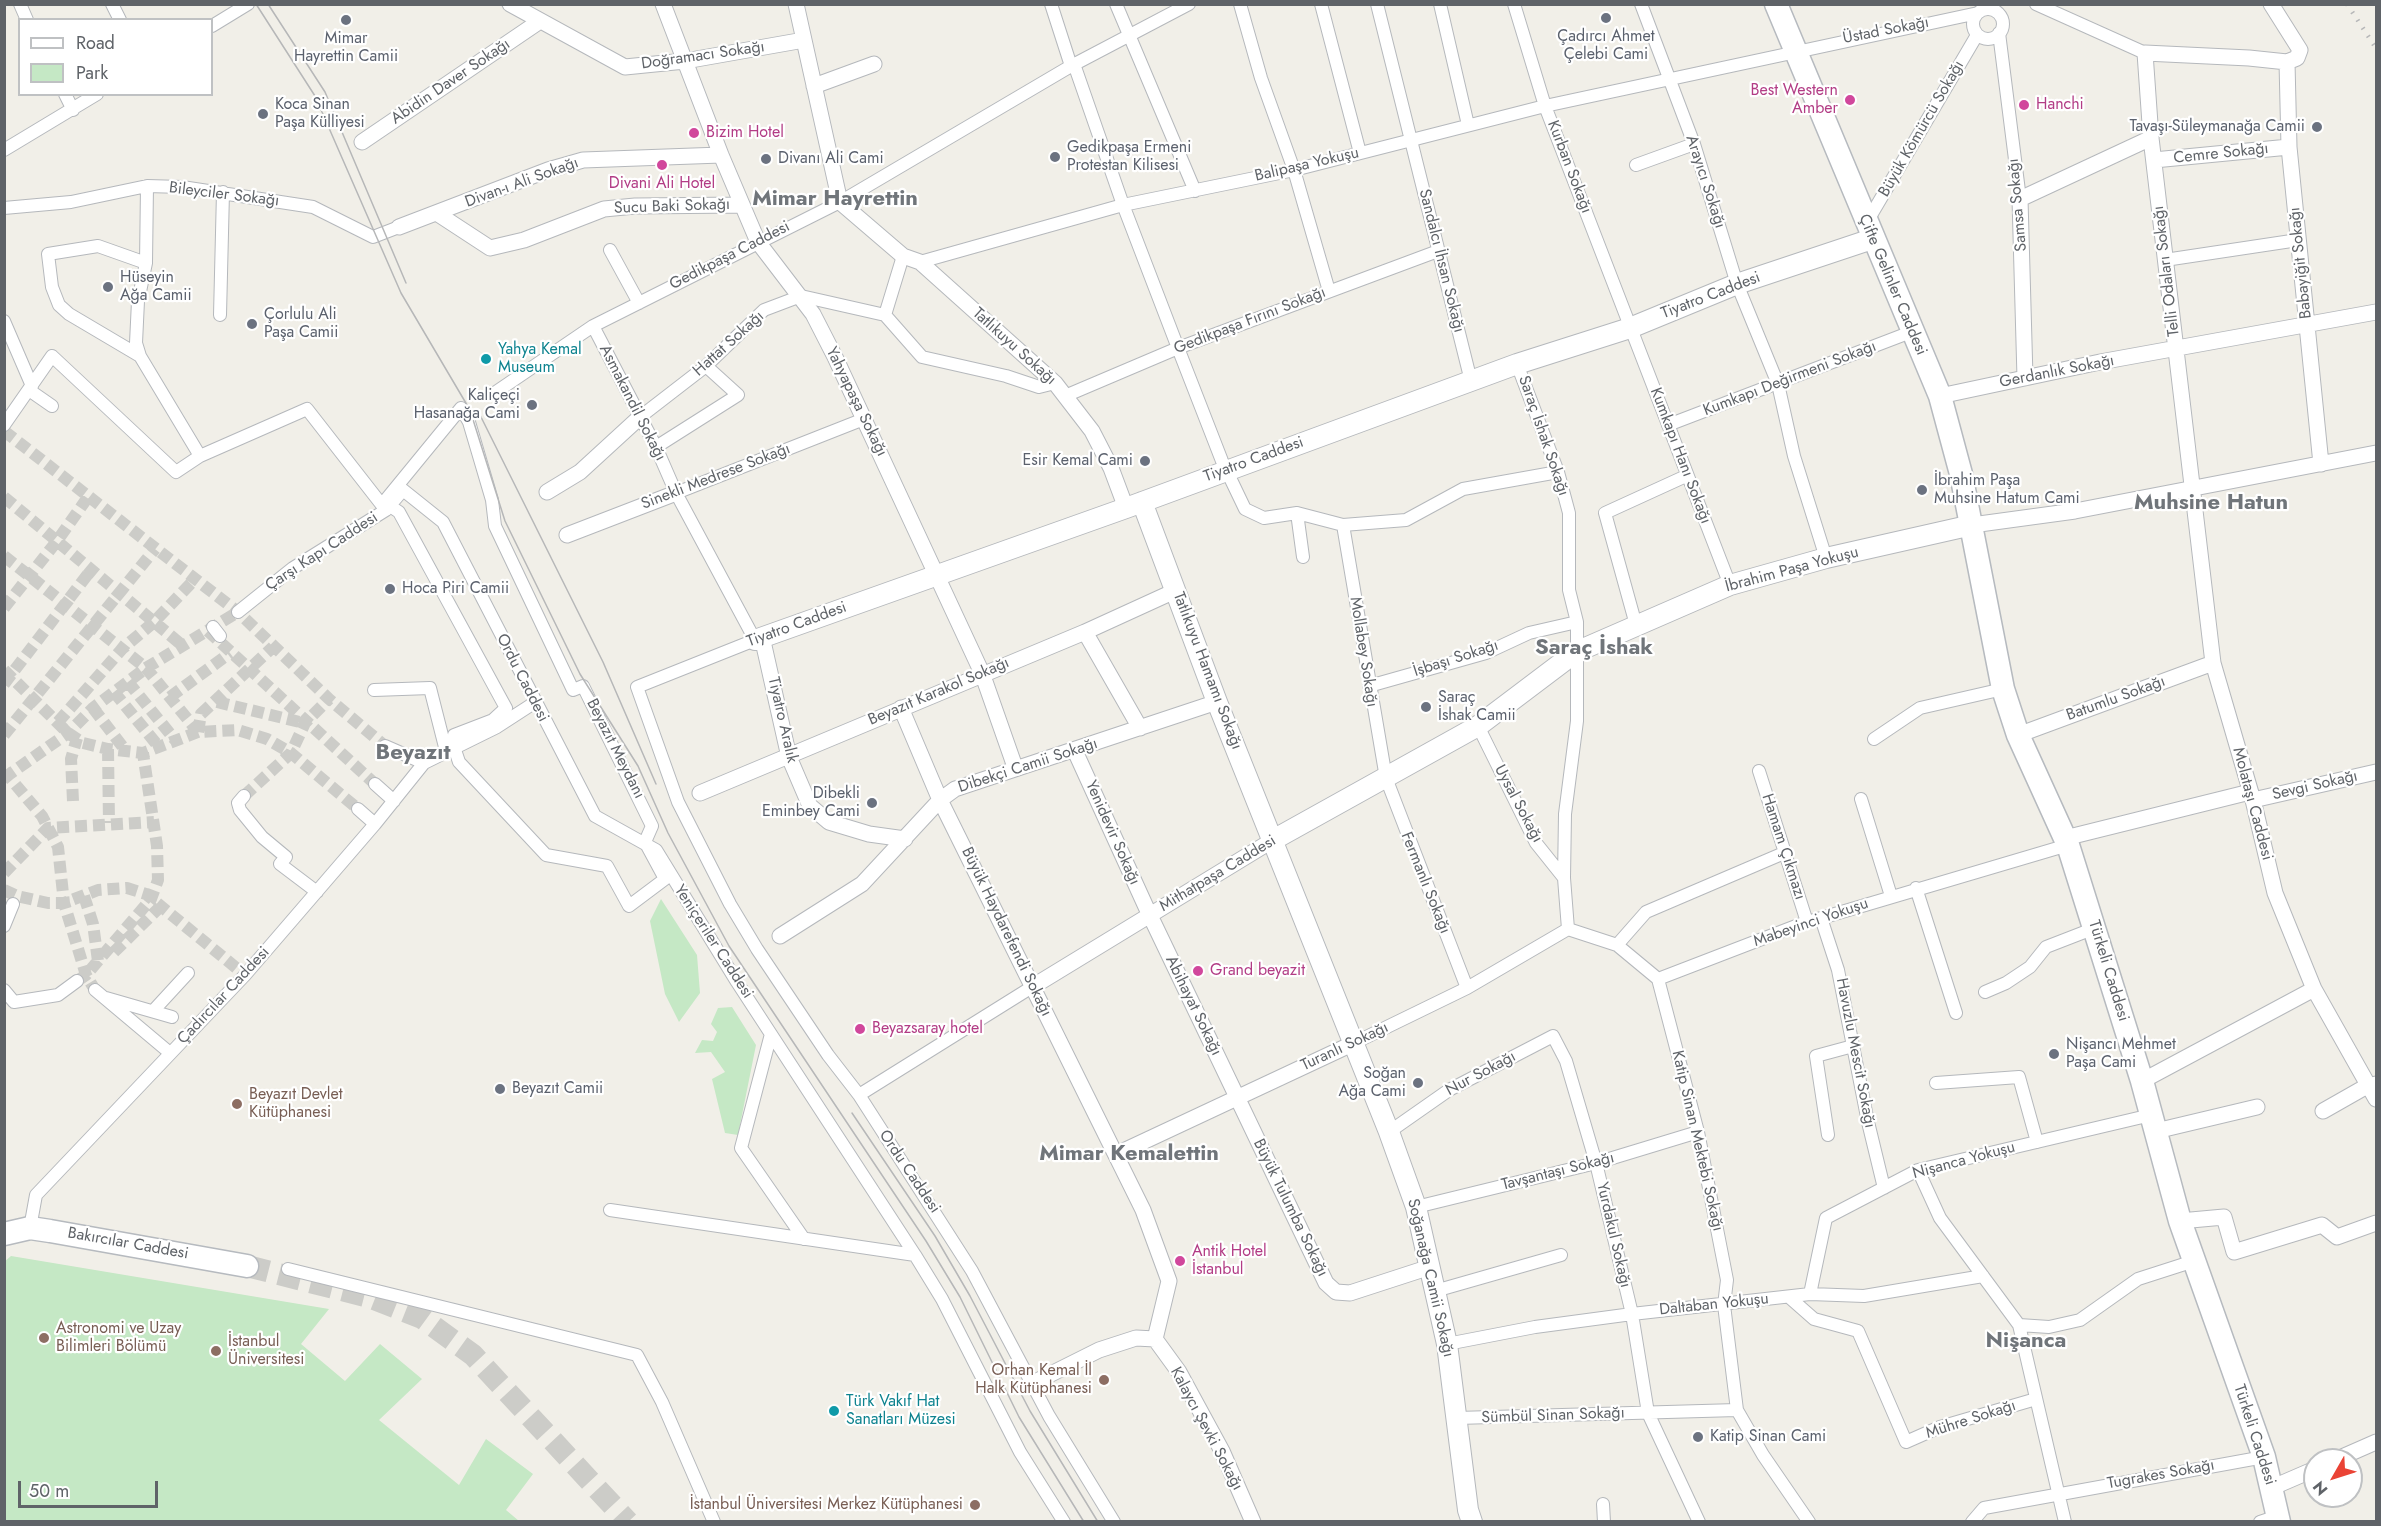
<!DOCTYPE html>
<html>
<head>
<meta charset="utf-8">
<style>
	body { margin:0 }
	#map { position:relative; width:2381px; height:1526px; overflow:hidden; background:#f1efe8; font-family:Jost,sans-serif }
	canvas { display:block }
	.frame { position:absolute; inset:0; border:6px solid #5f6368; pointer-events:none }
	.legend { position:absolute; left:18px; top:18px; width:195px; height:78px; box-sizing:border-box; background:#fff; border:2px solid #bfc1c3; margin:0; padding:8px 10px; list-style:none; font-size:18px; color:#5f6368 }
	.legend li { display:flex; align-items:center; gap:12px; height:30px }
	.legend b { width:30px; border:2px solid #bfc1c3 }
	.north { position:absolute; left:2303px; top:1448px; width:60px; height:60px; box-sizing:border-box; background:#fff; border:2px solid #bfc1c3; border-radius:50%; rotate:231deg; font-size:16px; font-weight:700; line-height:24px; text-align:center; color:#5f6368 }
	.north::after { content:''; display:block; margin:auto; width:21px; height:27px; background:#ea4335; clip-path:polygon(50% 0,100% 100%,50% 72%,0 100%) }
	.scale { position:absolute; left:18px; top:1481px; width:140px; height:27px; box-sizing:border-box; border:3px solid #5f6368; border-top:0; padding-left:8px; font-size:18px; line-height:21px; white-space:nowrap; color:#5f6368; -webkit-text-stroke:4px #fff; paint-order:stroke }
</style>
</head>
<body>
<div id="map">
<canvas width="2381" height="1526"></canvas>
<div class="frame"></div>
<ul class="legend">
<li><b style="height:8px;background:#fff"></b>Road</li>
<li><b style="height:16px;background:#c5e8c5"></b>Park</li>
</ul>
<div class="north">N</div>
<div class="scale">50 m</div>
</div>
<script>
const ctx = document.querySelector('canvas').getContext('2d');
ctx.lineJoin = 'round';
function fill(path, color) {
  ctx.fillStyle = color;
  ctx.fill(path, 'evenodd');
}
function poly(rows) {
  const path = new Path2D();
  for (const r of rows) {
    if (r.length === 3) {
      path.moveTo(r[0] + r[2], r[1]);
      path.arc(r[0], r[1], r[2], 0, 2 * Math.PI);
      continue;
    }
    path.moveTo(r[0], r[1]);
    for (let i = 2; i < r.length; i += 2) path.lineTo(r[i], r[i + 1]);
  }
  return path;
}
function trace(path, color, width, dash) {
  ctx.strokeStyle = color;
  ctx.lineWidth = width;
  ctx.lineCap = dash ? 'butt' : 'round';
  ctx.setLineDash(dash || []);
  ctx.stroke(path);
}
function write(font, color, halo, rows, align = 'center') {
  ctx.font = font + ' Jost,sans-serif';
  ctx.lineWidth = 4.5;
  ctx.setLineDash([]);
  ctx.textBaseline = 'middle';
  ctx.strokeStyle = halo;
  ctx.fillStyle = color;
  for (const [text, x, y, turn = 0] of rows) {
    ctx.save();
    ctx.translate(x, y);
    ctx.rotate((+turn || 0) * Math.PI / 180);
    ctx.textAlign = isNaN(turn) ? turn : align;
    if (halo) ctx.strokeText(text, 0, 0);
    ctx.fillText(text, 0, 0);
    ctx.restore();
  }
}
fill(poly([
	[661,899,697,955,700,993,679,1022,665,994,650,921],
	[732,1007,756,1045,738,1135,725,1133,712,1079,725,1072,711,1052,695,1053,702,1040,713,1041,717,1032,711,1024,718,1008],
	[11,1256,329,1309,301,1344,345,1381,380,1344,422,1379,379,1420,459,1485,486,1439,533,1474,506,1510,519,1521,5,1521,4,1262]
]), '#c5e8c5');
trace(poly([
	[4,431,238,612,329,699,385,746],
	[4,497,183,646],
	[4,556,146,668,198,732],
	[4,608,57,541,88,497],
	[208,631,375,784],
	[4,670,68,733,83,743,108,749,143,753,198,732,238,730,267,739,291,753,358,809],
	[128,682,176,741],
	[4,684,91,570],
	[114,692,159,747],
	[170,697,230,653],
	[217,702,304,723],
	[93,708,126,751],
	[58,722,122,649,154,622,194,580],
	[198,732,201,714,273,647],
	[4,735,155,549],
	[108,749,109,823],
	[4,771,42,816,58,847,64,903,86,975,95,990],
	[4,778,68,733,93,708,146,668,238,612],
	[244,796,291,753,305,723,329,699],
	[73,801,71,759,77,738],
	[4,873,48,828,154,822],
	[4,890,17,896,48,903,64,903,98,890,127,888,146,894,245,975],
	[84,896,93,924,98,961],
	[114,952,160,907],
	[77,981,86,975,151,899,158,880,157,846,143,753]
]), '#ccccc8', 12, [12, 6]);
trace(poly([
	[247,1266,369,1297,422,1318,473,1355,628,1522]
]), '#ccccc8', 22, [22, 11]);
const pedestrian = poly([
	[20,4,27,20],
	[112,4,120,20],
	[1051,4,1071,66],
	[1116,4,1195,191],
	[1240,4,1261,78,1294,170,1329,291],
	[1321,4,1360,153],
	[1377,4,1471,381],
	[1440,4,1468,125],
	[1514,4,1545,106,1730,585],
	[1641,4,1694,144,1737,284,1778,384,1794,456,1826,558],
	[2036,4,2145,53],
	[1988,24,15],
	[212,26,248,4],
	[1999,33,2020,199],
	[1074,64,1122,202,1178,348,1222,461,1245,509,1264,518,1297,513,1343,525,1406,520,1463,489,1558,472],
	[65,94,73,110],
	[4,150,97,94],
	[1636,165,1694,144],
	[147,186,146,263,138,301,136,343,140,356,200,456],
	[4,208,71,202,147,186,182,187,313,207,373,237,399,227],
	[1867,222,1977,35],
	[610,250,639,303],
	[2165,260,2298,240],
	[920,262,1123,205,1294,170,1545,106,1978,13],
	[220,315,223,192],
	[885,315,922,357,1006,376,1039,387,1055,383],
	[885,315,903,256],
	[4,321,32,386],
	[593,326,656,447,676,493,755,640,637,687,678,802,730,904,757,949,828,1055,859,1095,972,1271,1049,1416,1114,1522],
	[140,356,69,314,59,305,52,287,48,254,98,246,146,263],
	[1517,364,1558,472,1569,513,1569,590,1577,622,1577,721,1565,814,1564,878,1568,929],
	[29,390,52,406],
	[496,392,593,326,840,202,1071,66,1189,4],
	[1065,396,1178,348,1438,251],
	[461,408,469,422,492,500,495,526,573,690,583,686,652,826,645,842,665,879,629,906,607,866,546,855,459,762,454,747,454,735,493,720,506,708,399,512,384,502,461,408],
	[640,417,706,366,764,310,801,296,885,315],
	[4,425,52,356,176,472,200,456,307,409,385,509],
	[1668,425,1911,332],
	[656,447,738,395,706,366],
	[676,493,864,419],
	[1297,513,1303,557],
	[1343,525,1386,778,1467,988],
	[238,612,293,568,386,510,403,490,443,522,595,816,656,850,737,982,915,1255,942,1299,1020,1452,1064,1522],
	[1636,625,1605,513,1686,476],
	[213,627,220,636],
	[1369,686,1486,653,1529,633,1577,622],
	[374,690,430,688,446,751],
	[1478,726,1536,843,1564,878],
	[1874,739,1920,708,2003,689],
	[385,746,424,763],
	[1759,771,1807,922],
	[375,784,394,801],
	[244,796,238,803,240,810,262,837,286,857,280,864,317,892],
	[1861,799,1891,896],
	[358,809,375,824],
	[1916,888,1956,1013],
	[1821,918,1838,970,1868,1122,1884,1188],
	[4,926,13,904],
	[1568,929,1617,945,1658,979,1801,924,2068,845],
	[1617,945,1646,912,1784,853],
	[1658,979,1698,1132,1727,1280,1724,1305,1737,1410,1763,1455,1809,1522],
	[4,990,14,1002,58,995,77,981],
	[95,990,170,1053],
	[1985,992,2006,983,2030,967,2046,947,2095,928],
	[106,998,172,1017],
	[154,1010,188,973],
	[771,1034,741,1148,804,1239],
	[1352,1044,1467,988,1568,929],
	[1936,1083,2019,1077,2037,1142],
	[859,1095,1032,987],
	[1389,1132,1449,1090,1553,1036,1566,1061,1596,1163,1632,1314,1648,1413,1699,1522],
	[1828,1135,1816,1056,1853,1046],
	[1918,1170,1940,1218,2019,1325,2065,1522],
	[1416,1207,1596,1163,1698,1132],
	[610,1210,915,1255],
	[30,1228,36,1195,245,975,375,824,424,763,497,727,534,703],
	[288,1269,637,1355,662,1402,714,1522],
	[1435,1291,1561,1255],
	[1810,1294,1826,1218,1918,1170,2151,1115],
	[1789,1297,1814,1319,1858,1331,1906,1442,1940,1427,2036,1399],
	[2019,1325,2049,1327,2080,1320,2138,1279,2194,1261],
	[1447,1344,1535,1327,1632,1314,1810,1294,1864,1296,1983,1276],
	[1457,1418,1737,1410],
	[1603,1504,1604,1522],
	[1972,1522,1984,1508,2264,1457],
	[2260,1522,2278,1516]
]);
const minor = poly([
	[510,4,625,67,685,61,804,40],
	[663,4,721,155,758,242,813,314,835,357,982,673,1015,767],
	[796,4,840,202,903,256,920,262,1055,383,1092,431,1111,468,1126,508],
	[2271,4,2300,50,2297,58,2287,62],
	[2287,62,2249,58,2145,53,2151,138,2213,663,2253,800,2275,893,2314,989,2376,1099],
	[2287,62,2289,147,2321,464],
	[814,86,874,64],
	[362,142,540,21],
	[2154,160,2289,147],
	[438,214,490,248,524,240,604,209,635,206,742,205],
	[399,227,548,170,583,160,721,155],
	[2025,378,2020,199,2151,138],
	[1940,396,2100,362,2376,312],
	[547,492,580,472,640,417],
	[1972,525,2075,511,2376,453],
	[567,535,676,493],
	[1085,632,1140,728],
	[762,637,789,757,810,806,829,822,869,834,905,839],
	[901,708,940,800,1143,1210,1169,1281,1155,1339],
	[2018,735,2213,663],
	[1075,751,1146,907,1326,1283,1336,1292,1350,1293,1430,1267],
	[700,793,1085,632,1177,590],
	[2253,800,2376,772],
	[2065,838,2250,792],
	[780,936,862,884,940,800,955,789,1217,702],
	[1032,987,1273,840],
	[2142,1081,2314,989],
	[2323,1111,2367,1086,2376,1084],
	[2156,1131,2257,1107],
	[1117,1154,1352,1044],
	[2180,1221,2224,1217,2234,1252,2322,1225,2337,1237,2376,1223],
	[1155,1339,1179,1372,1222,1451,1253,1522],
	[1031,1384,1099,1350,1136,1338,1155,1339],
	[2335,1460,2376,1442],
	[2271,1488,2315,1469]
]);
const tertiary = poly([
	[1142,502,1217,702,1389,1132,1416,1207,1447,1344,1468,1510,1472,1522],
	[755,640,1126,508,1517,364,1630,328,1737,284,1872,239],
	[1273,840,1478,726,1576,652,1730,585,1826,558,1972,525]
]);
const secondary = poly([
	[1776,4,1940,396,1961,474,2003,689,2018,735,2068,845,2142,1081,2180,1221,2264,1457,2279,1522],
	[4,1234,30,1228,50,1231,247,1266]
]);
trace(pedestrian, '#b5b8bc', 14);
trace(minor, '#b5b8bc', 17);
trace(tertiary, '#b5b8bc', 22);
trace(secondary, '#b6babf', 25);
trace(pedestrian, '#fff', 12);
trace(minor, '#fff', 15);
trace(tertiary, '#fff', 20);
trace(secondary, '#fff', 22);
trace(poly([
	[256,4,315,96,401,293,470,410,505,521,580,674,638,766,668,833,729,946,926,1241,960,1297,1019,1417,1084,1522],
	[268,4,325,92,406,283],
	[478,411,603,662,656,784],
	[852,1113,935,1236,970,1296,1030,1411,1098,1522]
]), '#b6b7b8', 1.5);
trace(poly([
	[2347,4,2376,48]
]), '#b6b7b8', 4.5, [1.5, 8]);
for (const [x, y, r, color] of [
	[1606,18,6,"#6b7280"],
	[346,20,6,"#6b7280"],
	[1850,100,6,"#d1479c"],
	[2024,105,6,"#d1479c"],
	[263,114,6,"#6b7280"],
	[2317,127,6,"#6b7280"],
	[694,133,6,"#d1479c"],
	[1055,157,6,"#6b7280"],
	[766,159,6,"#6b7280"],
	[662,165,6,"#d1479c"],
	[108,287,6,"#6b7280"],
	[252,324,6,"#6b7280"],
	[486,359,6,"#0f9aa8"],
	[532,405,6,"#6b7280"],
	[1145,461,6,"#6b7280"],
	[1922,490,6,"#6b7280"],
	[390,589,6,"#6b7280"],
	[1426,707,6,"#6b7280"],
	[872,803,6,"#6b7280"],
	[1198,971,6,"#d1479c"],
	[860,1029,6,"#d1479c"],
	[2054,1054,6,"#6b7280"],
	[1418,1083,6,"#6b7280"],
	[500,1089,6,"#6b7280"],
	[237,1104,6,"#8d6e63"],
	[1180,1261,6,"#d1479c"],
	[44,1338,6,"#8d6e63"],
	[216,1351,6,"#8d6e63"],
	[1104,1380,6,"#8d6e63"],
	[834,1411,6,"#0f9aa8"],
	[1698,1437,6,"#6b7280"],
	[975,1505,6,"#8d6e63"]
]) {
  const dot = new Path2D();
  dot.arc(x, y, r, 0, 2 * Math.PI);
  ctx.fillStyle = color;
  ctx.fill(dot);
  trace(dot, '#fff', 2);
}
write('16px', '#5f6368', '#fff', [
	["Üstad Sokağı",1886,31,-11],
	["Doğramacı Sokağı",703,56,-8],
	["Abidin Daver Sokağı",451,82,-34],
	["Büyük Kömürcü Sokağı",1922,129,-60],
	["Cemre Sokağı",2221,154,-6],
	["Balipaşa Yokuşu",1307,165,-13],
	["Kurban Sokağı",1569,167,69],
	["Arayıcı Sokağı",1705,182,72],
	["Divan-ı Ali Sokağı",522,183,-20],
	["Bileyciler Sokağı",224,195,7],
	["Samsa Sokağı",2018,205,-95],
	["Sucu Baki Sokağı",672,207,-2],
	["Gedikpaşa Caddesi",730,256,-27],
	["Sandalcı İhsan Sokağı",1441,261,76],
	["Babayiğit Sokağı",2301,263,-96],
	["Telli Odaları Sokağı",2167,271,-97],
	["Çifte Gelinler Caddesi",1892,285,67],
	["Tiyatro Caddesi",1711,296,-21],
	["Gedikpaşa Fırını Sokağı",1250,321,-21],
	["Hattat Sokağı",729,344,-42],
	["Tatlıkuyu Sokağı",1014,347,42],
	["Gerdanlık Sokağı",2057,372,-11],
	["Kumkapı Değirmeni Sokağı",1790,379,-21],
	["Yahyapaşa Sokağı",856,402,64],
	["Asmakandil Sokağı",632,403,63],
	["Saraç İshak Sokağı",1543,436,71],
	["Kumkapı Hanı Sokağı",1680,456,69],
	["Tiyatro Caddesi",1254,460,-20],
	["Sinekli Medrese Sokağı",716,477,-21],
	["Çarşı Kapı Caddesi",322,552,-33],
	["İbrahim Paşa Yokuşu",1792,570,-15],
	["Tiyatro Caddesi",797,625,-20],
	["Mollabey Sokağı",1363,652,81],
	["İşbaşı Sokağı",1456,659,-18],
	["Tatlıkuyu Hamamı Sokağı",1207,671,69],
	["Ordu Caddesi",522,678,63],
	["Beyazıt Karakol Sokağı",939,692,-23],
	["Batumlu Sokağı",2116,699,-20],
	["Tiyatro Aralık",782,720,77],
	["Beyazıt Meydanı",615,749,63],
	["Dibekçi Camii Sokağı",1028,766,-18],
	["Sevgi Sokağı",2315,786,-13],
	["Uysal Sokağı",1518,804,62],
	["Molataşı Caddesi",2252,804,75],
	["Yenidevir Sokağı",1112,833,66],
	["Hamam Çıkmazı",1783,847,72],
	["Mithatpaşa Caddesi",1218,874,-31],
	["Fermanlı Sokağı",1425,883,68],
	["Mabeyinci Yokuşu",1811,923,-19],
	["Büyük Haydarefendi Sokağı",1006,932,64],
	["Yeniçeriler Caddesi",713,942,57],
	["Türkeli Caddesi",2108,971,73],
	["Çadırcılar Caddesi",224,996,-47],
	["Abihayat Sokağı",1193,1006,64],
	["Turanlı Sokağı",1345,1047,-25],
	["Havuzlu Mescit Sokağı",1855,1053,79],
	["Nur Sokağı",1481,1074,-28],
	["Katip Sinan Mektebi Sokağı",1697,1141,77],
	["Nişanca Yokuşu",1964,1161,-15],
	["Ordu Caddesi",909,1172,56],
	["Tavşantaşı Sokağı",1558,1172,-14],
	["Büyük Tulumba Sokağı",1290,1208,64],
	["Yurdakul Sokağı",1613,1235,77],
	["Bakırcılar Caddesi",128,1244,10],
	["Soğanağa Camii Sokağı",1430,1278,77],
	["Daltaban Yokuşu",1714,1305,-6],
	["Sümbül Sinan Sokağı",1553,1416,-2],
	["Mühre Sokağı",1971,1420,-18],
	["Kalaycı Şevki Sokağı",1206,1429,62],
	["Türkeli Caddesi",2254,1435,72],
	["Tugrakes Sokağı",2161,1475,-10]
]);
write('16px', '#5b616d', '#fff', [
	["Çadırcı Ahmet",1606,37,"center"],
	["Çelebi Cami",1606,55,"center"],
	["Mimar",346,39,"center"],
	["Hayrettin Camii",346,57,"center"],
	["Koca Sinan",275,105],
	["Paşa Külliyesi",275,123],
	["Tavaşı-Süleymanağa Camii",2305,127,"right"],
	["Gedikpaşa Ermeni",1067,148],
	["Protestan Kilisesi",1067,166],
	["Divanı Ali Cami",778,159],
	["Hüseyin",120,278],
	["Ağa Camii",120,296],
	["Çorlulu Ali",264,315],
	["Paşa Camii",264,333],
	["Kaliçeçi",520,396,"right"],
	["Hasanağa Cami",520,414,"right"],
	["Esir Kemal Cami",1133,461,"right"],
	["İbrahim Paşa",1934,481],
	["Muhsine Hatum Cami",1934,499],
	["Hoca Piri Camii",402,589],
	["Saraç",1438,698],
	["İshak Camii",1438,716],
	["Dibekli",860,794,"right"],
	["Eminbey Cami",860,812,"right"],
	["Nişancı Mehmet",2066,1045],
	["Paşa Cami",2066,1063],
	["Soğan",1406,1074,"right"],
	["Ağa Cami",1406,1092,"right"],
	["Beyazıt Camii",512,1089],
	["Katip Sinan Cami",1710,1437]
], 'left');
write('16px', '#b23c85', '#fff', [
	["Best Western",1838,91,"right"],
	["Amber",1838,109,"right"],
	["Hanchi",2036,105],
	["Bizim Hotel",706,133],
	["Divani Ali Hotel",662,184,"center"],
	["Grand beyazit",1210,971],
	["Beyazsaray hotel",872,1029],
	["Antik Hotel",1192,1252],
	["İstanbul",1192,1270]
], 'left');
write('16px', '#0d838f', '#fff', [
	["Yahya Kemal",498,350],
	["Museum",498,368],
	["Türk Vakıf Hat",846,1402],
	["Sanatları Müzesi",846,1420]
], 'left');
write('16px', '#785e54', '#fff', [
	["Beyazıt Devlet",249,1095],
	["Kütüphanesi",249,1113],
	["Astronomi ve Uzay",56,1329],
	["Bilimleri Bölümü",56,1347],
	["İstanbul",228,1342],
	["Üniversitesi",228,1360],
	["Orhan Kemal İl",1092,1371,"right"],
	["Halk Kütüphanesi",1092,1389,"right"],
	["İstanbul Üniversitesi Merkez Kütüphanesi",963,1505,"right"]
], 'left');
write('bold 22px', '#70757a', '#fff', [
	["Mimar Hayrettin",835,200],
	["Muhsine Hatun",2211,504],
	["Saraç İshak",1594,649],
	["Beyazıt",413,754],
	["Mimar Kemalettin",1129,1155],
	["Nişanca",2026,1342]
]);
</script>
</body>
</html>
